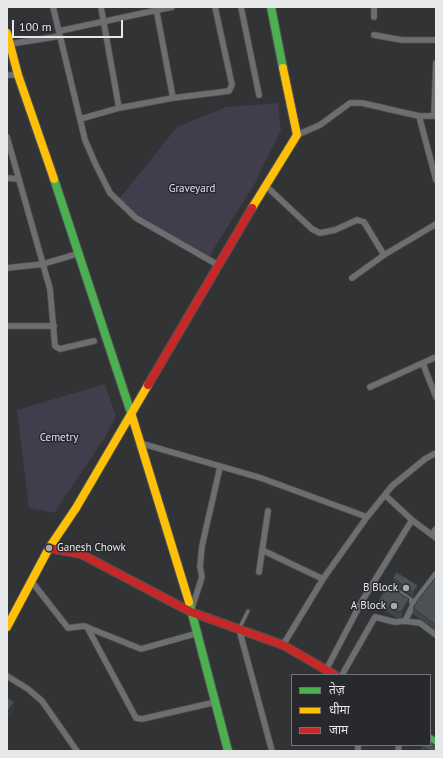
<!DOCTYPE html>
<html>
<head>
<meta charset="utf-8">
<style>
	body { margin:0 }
	#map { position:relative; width:443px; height:758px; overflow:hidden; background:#323335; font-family:"PT Sans","Noto Sans Devanagari",sans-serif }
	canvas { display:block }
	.frame { position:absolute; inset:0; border:8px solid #e6e7e9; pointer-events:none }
	.legend { position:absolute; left:291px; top:674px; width:140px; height:72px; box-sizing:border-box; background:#27292c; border:1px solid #737578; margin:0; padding:5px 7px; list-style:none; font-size:12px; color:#e6e7e9 }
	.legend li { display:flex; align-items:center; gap:8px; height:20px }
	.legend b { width:20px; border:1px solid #737578 }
	.scale { position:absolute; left:12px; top:20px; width:111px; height:18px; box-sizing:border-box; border:2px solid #e6e7e9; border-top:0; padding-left:5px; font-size:12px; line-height:14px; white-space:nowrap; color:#e6e7e9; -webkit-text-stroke:3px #27292c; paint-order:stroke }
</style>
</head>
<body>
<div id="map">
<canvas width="443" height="758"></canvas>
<div class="frame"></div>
<ul class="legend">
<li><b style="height:5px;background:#4caf50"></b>तेज़</li>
<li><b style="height:5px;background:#ffc107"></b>धीमा</li>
<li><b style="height:5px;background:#c62828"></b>जाम</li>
</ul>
<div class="scale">100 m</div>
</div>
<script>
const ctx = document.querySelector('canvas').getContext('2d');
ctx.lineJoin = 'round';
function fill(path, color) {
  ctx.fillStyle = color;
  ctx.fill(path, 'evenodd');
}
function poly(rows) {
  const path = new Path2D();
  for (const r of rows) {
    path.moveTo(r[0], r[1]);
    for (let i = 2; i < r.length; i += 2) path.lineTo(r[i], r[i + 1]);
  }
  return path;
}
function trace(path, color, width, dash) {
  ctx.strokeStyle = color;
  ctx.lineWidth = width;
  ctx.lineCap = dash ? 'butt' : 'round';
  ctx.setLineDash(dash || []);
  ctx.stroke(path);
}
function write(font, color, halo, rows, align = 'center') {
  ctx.font = font + ' "PT Sans",sans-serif';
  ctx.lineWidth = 3;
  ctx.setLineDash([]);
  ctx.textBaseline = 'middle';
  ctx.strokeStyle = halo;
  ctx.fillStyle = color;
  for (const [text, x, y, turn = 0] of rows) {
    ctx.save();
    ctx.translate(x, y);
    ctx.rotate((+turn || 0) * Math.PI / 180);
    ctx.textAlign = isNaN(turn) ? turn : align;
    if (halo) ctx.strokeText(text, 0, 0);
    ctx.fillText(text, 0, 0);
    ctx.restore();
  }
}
fill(poly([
	[278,103,281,130,255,183,208,258,117,202,177,127,226,107],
	[105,384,116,416,106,436,54,513,29,508,17,410]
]), '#413d4c');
const lane = poly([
	[239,629,248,611]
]);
const street = poly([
	[53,7,85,140,95,163,110,193,136,218,218,265],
	[101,7,119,108],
	[241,7,259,95],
	[374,7,374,17],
	[156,8,173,98],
	[59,31,172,7],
	[374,35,402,40,436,40],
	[10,44,60,36],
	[7,75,18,75],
	[419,116,436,180],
	[434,116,436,63],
	[80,119,119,108,173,98,229,91,232,85,215,7],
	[297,135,320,125,350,103,362,103,419,116,436,116],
	[7,137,50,289,55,346,60,349,94,341],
	[7,178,19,179],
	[266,186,312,229,320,233,335,230,357,220,364,222,384,255],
	[7,268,43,264,80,253],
	[352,278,384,255,436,224],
	[7,326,54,326],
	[423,364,436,397],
	[370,387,436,357],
	[140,443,261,478,367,517],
	[385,495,412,520,436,538],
	[432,534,436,529],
	[262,550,323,579],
	[259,572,268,511],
	[32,582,68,628,84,626,141,649,198,633],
	[414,603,436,574],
	[191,611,202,577,200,567,202,546,220,467],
	[405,621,420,623,436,635],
	[87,627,136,718,142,719,216,702],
	[239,629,272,751],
	[283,645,323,579,367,517,392,486,425,459,436,453],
	[326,670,362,601,412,520],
	[342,675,375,617,395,622,405,621,414,603,390,587],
	[7,676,28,689,42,701,77,751],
	[358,746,358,751],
	[398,751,399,745]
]);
const fast = poly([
	[271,7,283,68],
	[54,179,132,416],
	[189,602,228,751],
	[430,739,436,743]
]);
const slow = poly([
	[7,33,18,75,54,179],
	[252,208,297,135,283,68],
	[132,416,189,602],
	[7,627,49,548,76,508,148,385]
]);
const jam = poly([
	[148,385,252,208],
	[49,548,81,554,191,612,283,645,335,675]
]);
trace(lane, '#4f5052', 4.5);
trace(street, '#4f5052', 7);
trace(fast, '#4f5052', 10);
trace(slow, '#4f5052', 10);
trace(jam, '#4f5052', 10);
trace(lane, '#6d6e6f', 3);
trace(street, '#6d6e6f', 5.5);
trace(fast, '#4caf50', 8);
trace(slow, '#ffc107', 8);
trace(jam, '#c62828', 8);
fill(poly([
	[436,577,436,631,413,614,413,608],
	[393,578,418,591,413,597,393,584],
	[378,601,409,604,402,617,397,618,378,607],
	[421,746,436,751,421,751]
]), '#404649');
fill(poly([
	[418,585,418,591,413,597,413,592],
	[409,599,409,604,402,617,402,611],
	[14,702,14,711,7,720,7,725,7,712]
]), '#34393c');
const building = poly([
	[396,572,418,585,413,592,393,578,396,572],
	[436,577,436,625,413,608,418,600,436,577],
	[388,586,409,599,402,611,397,612,378,601,388,586],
	[7,697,14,702,7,712,7,697],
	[430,742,436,746,436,751,430,751,421,746,422,745,430,745,430,742]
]);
fill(building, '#4b5155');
trace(building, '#34393c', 1);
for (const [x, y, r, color] of [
	[49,548,4,"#a7a8aa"],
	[406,588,4,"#a7a8aa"],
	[394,606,4,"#a7a8aa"]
]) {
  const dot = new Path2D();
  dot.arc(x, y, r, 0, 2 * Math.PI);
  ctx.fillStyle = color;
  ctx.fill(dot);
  trace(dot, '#27292c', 1.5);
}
write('11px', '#e2dafc', '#27292c', [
	["Graveyard",192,189],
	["Cemetry",59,438]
]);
write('11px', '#e6e7e9', '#27292c', [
	["Ganesh Chowk",57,548,"left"],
	["B Block",398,588],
	["A Block",386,606]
], 'right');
</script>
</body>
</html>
